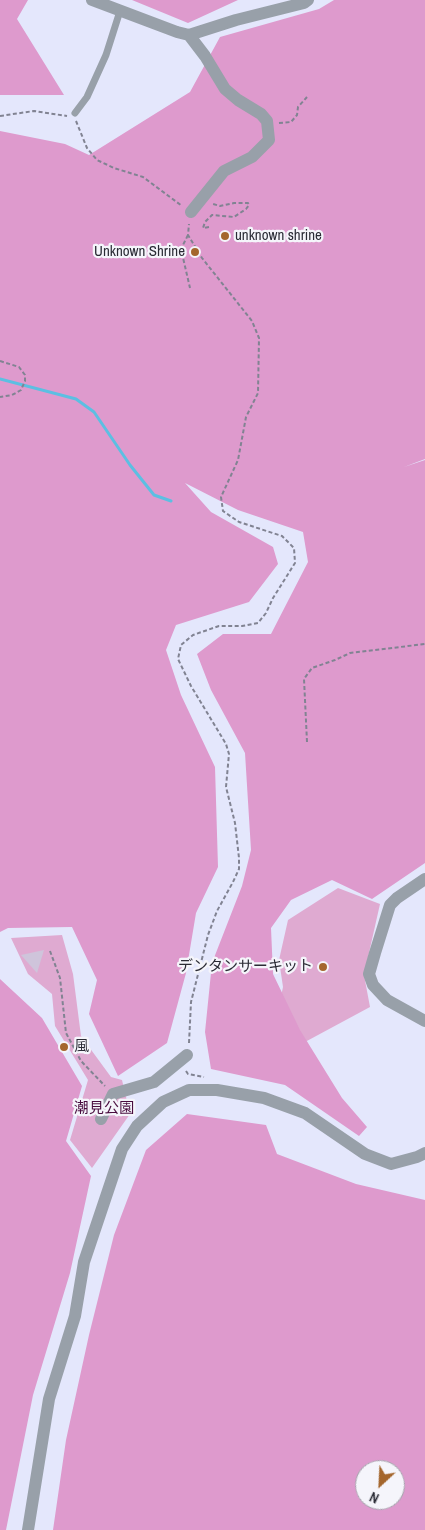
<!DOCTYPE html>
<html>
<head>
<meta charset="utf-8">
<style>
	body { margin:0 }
	#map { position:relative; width:425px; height:1530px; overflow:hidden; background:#e4e7fc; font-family:"Archivo Narrow",sans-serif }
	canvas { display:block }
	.north { position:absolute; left:355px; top:1460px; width:50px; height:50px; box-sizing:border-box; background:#f5f5fb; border:1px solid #a4a4ac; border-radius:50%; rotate:205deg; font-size:14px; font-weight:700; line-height:20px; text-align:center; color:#2a2b35 }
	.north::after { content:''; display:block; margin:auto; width:18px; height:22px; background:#a4662d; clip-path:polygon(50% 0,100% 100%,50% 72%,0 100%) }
</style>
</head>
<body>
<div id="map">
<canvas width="425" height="1530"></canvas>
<div class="north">N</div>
</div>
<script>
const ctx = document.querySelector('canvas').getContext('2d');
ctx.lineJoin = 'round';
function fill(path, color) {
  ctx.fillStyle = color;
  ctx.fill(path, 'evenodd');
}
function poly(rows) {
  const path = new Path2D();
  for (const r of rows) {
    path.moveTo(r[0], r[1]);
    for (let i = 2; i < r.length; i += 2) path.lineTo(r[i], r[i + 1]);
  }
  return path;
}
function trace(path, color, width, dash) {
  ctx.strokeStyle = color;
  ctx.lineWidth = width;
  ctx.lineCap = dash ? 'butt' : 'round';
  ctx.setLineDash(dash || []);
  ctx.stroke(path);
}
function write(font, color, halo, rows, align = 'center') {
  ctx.font = font + ' "Archivo Narrow","Noto Sans JP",sans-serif';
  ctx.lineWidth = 4.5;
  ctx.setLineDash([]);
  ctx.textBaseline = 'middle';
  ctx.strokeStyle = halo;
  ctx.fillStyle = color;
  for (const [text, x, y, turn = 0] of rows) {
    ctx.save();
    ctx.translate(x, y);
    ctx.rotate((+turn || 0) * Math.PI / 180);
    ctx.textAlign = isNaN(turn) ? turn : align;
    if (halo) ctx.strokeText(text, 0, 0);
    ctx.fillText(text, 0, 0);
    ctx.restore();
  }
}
fill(poly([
	[338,888,380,904,364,975,370,1007,292,1049,277,1015,283,987,279,960,288,920],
	[62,935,73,974,81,1036,111,1077,122,1080,130,1114,92,1168,70,1140,88,1080,55,1026,52,994,28,974,11,938]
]), '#dfaad1');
fill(poly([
	[0,0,28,0,17,19,64,95,0,95],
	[132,0,238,0,188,23],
	[334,0,425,0,425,459,404,467,425,460,425,863,372,899,332,880,291,900,271,928,273,974,300,1030,342,1098,367,1127,359,1136,285,1085,211,1069,205,1032,212,963,242,886,251,850,245,753,211,690,197,654,223,634,271,634,308,562,303,532,238,510,185,483,211,512,273,547,278,564,249,602,176,625,166,650,181,695,215,767,218,867,196,913,186,973,167,1043,118,1076,89,1014,97,980,72,927,8,928,0,932,0,131,65,144,89,155,190,92,220,37,319,9],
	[0,979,42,1018,82,1086,66,1141,91,1176,70,1273,33,1395,6,1530,0,1530],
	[187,1114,266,1125,277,1154,356,1184,425,1200,425,1530,53,1530,66,1440,89,1335,114,1235,146,1150],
	[365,1470,395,1470,395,1500,365,1500]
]), '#de9acd');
trace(poly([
	[0,379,76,399,94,412,130,465,154,495,171,501]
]), '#5cbfe2', 3);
fill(poly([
	[44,950,37,973,21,955]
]), '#cfc4db');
trace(poly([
	[0,116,34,111,67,116],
	[76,121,87,148,97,160,114,168,143,177,182,206],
	[279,123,291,122,297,115,298,107,307,97],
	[209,227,203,228,205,222,212,215,234,217,246,209,249,205,248,203,234,203,220,206,213,204],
	[188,235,181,249,190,288],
	[0,361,19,367,25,375,25,381,21,390,12,395,0,397],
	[307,742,304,679,312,668,335,660,350,653,425,644],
	[50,951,60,978,66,1033,81,1061,105,1086],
	[189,1043,191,1002,208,935,217,911,233,882,239,869,239,858,235,823,226,787,229,754,226,744,191,686,178,659,181,645,193,635,219,626,242,626,258,623,266,613,273,598,295,563,294,548,282,536,239,522,223,511,221,497,238,460,246,417,258,393,259,338,252,321,202,258,188,235,189,224],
	[186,1071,188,1074,204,1077]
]), '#818392', 2, [4, 2.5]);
trace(poly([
	[75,113,87,97,106,55,120,11]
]), '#98a0a9', 7);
trace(poly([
	[92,0,177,32,189,35,236,20,304,3,308,0],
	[189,35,205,56,225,89,238,100,261,114,267,121,269,140,252,157,224,171,191,212],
	[425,879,397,898,390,905,375,953,369,974,373,985,387,1000,425,1021],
	[101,1119,113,1094,154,1082,187,1055],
	[28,1530,49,1399,75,1316,84,1262,122,1149,137,1126,163,1102,189,1090,217,1090,264,1098,305,1113,365,1154,391,1164,417,1157,425,1153]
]), '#98a0a9', 12);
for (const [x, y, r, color] of [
	[225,236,5,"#a4662d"],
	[195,252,5,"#a4662d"],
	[323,967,5,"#a4662d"],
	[64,1047,5,"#a4662d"]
]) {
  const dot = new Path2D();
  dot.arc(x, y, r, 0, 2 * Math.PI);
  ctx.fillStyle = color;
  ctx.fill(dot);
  trace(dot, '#f5f5fb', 2);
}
write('15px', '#2a2b35', '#f5f5fb', [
	["unknown shrine",235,236],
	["Unknown Shrine",185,252,"right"],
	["デンタンサーキット",313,967,"right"],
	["風",74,1047]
], 'left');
write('15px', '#490d3f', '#f5f5fb', [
	["潮見公園",104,1109]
]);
</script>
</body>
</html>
